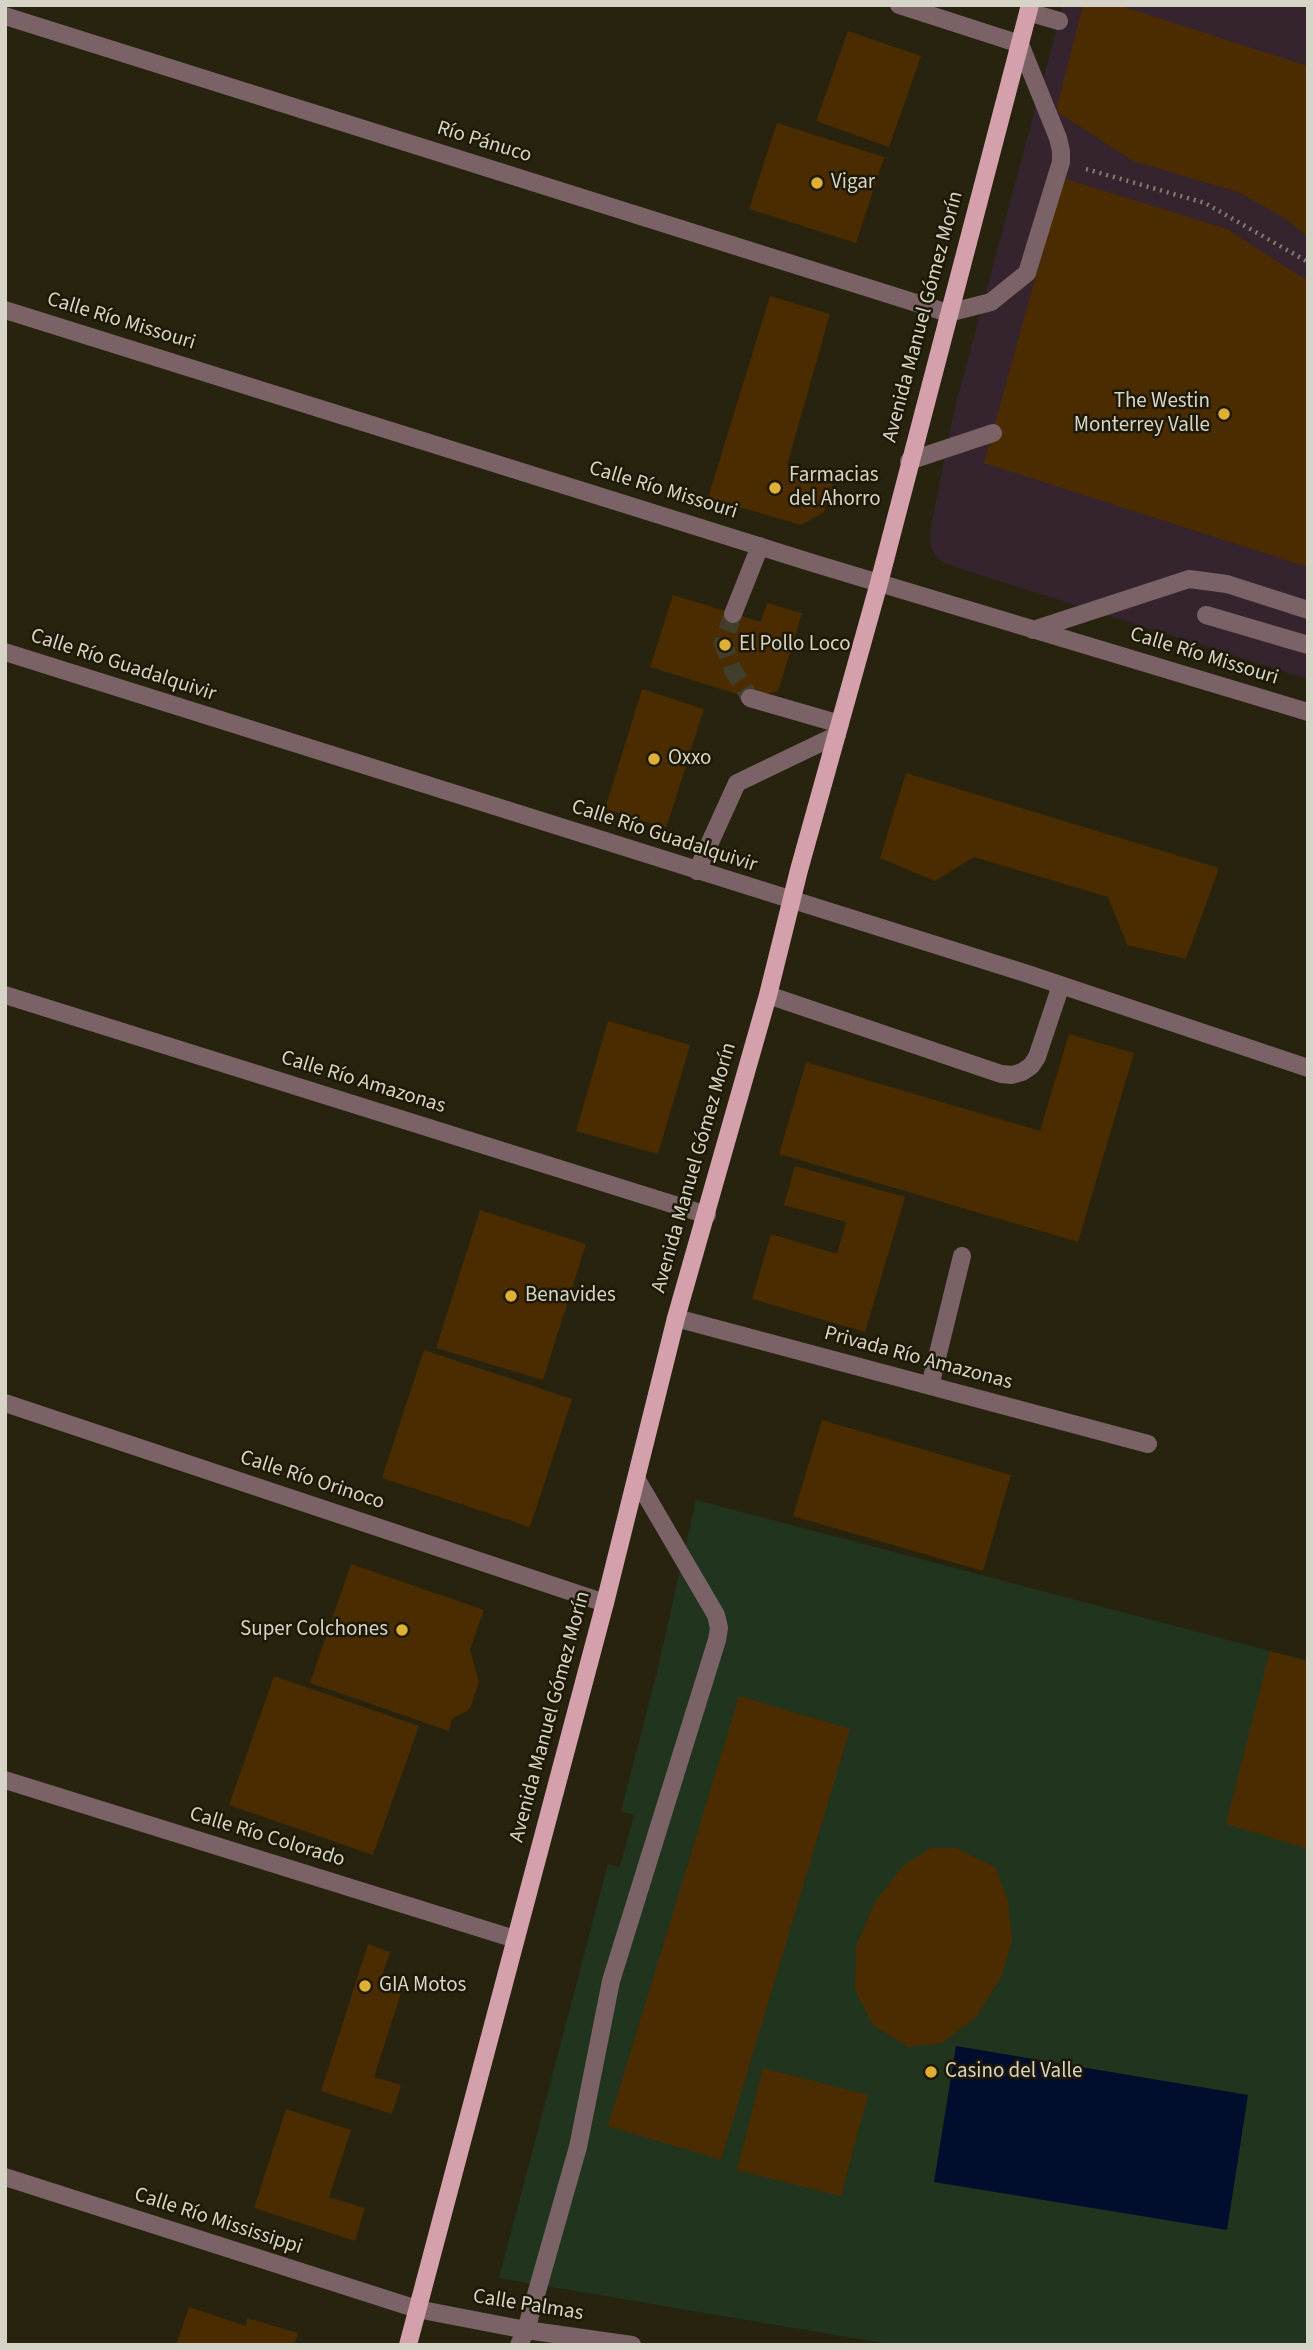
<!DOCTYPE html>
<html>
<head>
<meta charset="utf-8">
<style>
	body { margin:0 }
	#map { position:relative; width:1313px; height:2350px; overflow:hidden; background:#27230f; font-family:"Source Sans 3",sans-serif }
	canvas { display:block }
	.frame { position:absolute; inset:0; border:7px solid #d6d4c7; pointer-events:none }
</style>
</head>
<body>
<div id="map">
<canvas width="1313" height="2350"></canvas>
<div class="frame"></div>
</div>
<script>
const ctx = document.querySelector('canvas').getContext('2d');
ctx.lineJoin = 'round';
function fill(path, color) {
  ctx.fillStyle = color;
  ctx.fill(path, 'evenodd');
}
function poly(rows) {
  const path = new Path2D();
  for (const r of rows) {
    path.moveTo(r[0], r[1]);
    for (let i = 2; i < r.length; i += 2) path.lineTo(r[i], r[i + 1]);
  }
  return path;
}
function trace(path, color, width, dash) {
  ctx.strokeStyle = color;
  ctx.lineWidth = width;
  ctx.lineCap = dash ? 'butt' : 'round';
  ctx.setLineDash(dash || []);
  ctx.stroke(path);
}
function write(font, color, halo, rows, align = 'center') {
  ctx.font = font + ' "Source Sans 3",sans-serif';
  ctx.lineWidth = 5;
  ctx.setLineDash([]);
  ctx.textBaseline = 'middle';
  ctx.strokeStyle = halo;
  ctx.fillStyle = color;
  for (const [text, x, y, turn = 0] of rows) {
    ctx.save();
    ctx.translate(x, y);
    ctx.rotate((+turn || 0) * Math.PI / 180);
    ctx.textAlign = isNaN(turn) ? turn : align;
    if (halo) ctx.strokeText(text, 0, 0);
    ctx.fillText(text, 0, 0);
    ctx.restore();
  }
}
fill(poly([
	[1063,5,1308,5,1308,679,955,567,939,560,931,548,930,531,954,411]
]), '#35242e');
fill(poly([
	[696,1500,1308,1661,1308,2345,894,2345,499,2278,608,1864,620,1867,634,1815,621,1811,655,1680]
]), '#21351e');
fill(poly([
	[956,2046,1248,2095,1227,2230,934,2182]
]), '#000d2d');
fill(poly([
	[1083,5,1118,5,1308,66,1308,237,1286,219,1238,192,1133,161,1056,111],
	[848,31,921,56,889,147,816,121],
	[777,123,884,157,856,243,749,209],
	[1063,178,1227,229,1308,281,1308,567,984,463],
	[770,296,830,314,787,465,834,480,824,512,801,525,708,498],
	[673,595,761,622,767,603,802,613,778,691,750,698,650,667],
	[642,689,704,709,666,828,605,809],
	[906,773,1219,868,1186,959,1127,945,1108,897,974,857,935,881,880,858],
	[608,1021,690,1045,658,1154,576,1131],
	[1069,1034,1134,1053,1078,1242,779,1154,806,1062,1040,1131],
	[795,1166,905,1197,865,1332,752,1299,771,1234,837,1254,846,1222,784,1205],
	[480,1210,586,1244,543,1380,436,1348],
	[424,1350,572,1399,530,1527,382,1478],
	[822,1420,1011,1475,983,1571,793,1516],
	[351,1564,484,1610,470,1650,479,1682,470,1709,452,1719,449,1731,310,1683],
	[1270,1651,1308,1661,1308,1849,1226,1824],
	[274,1676,419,1726,373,1855,229,1805],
	[739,1696,850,1729,721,2160,608,2126],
	[931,1848,956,1848,995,1867,1008,1900,1012,1942,1001,1977,977,2016,942,2043,908,2047,873,2025,855,1990,856,1946,875,1902,903,1866],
	[368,1944,390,1952,380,1982,402,1990,374,2077,401,2085,392,2114,321,2091],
	[763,2068,868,2095,841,2196,737,2170],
	[286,2109,351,2130,329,2197,365,2208,355,2241,254,2208],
	[189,2307,246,2326,247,2318,298,2333,294,2345,176,2345]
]), '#4b2c00');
trace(poly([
	[733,614,723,643,733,670,750,698]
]), '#413e2b', 18, [18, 9]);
trace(poly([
	[1086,169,1205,203,1308,262]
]), '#807d6d', 4.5, [2, 5]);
trace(poly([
	[1028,12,1059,21],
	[5,16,948,313,991,302,1027,273,1061,162,1061,151,1058,138,1020,44,899,5],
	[5,310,816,564,1308,712],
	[909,461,993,433],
	[733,614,760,546],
	[1206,615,1308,645],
	[1033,630,1189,579,1227,584,1308,610],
	[5,652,1028,974,1308,1068],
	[750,698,840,724],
	[697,871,737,783,837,735],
	[5,995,707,1215],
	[768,995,1001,1074,1012,1075,1022,1072,1031,1066,1037,1057,1061,985],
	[676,1318,1148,1444],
	[930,1386,962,1256],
	[5,1403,605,1603],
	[5,1780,515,1939],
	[5,2177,417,2309,526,2330,632,2345],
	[519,2345,526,2330,578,2147,611,1981,717,1640,719,1628,716,1615,637,1480]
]), '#7a6267', 18);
trace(poly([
	[408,2345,605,1603,676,1318,768,995,799,870,879,583,1030,5]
]), '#d3a0ac', 18);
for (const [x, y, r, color] of [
	[817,183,7,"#e0b034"],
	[1224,414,7,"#e0b034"],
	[775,488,7,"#e0b034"],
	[725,645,7,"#e0b034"],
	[654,759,7,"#e0b034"],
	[511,1296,7,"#e0b034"],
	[402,1630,7,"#e0b034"],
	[365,1986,7,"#e0b034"],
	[931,2072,7,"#e0b034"]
]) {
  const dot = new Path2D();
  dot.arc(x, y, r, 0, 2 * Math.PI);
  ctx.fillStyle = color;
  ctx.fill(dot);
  trace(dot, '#1e1906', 2.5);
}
write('21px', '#d6d4c7', '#1e1906', [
	["Río Pánuco",484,143,17],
	["Avenida Manuel Gómez Morín",924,317,-75],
	["Calle Río Missouri",121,322,17],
	["Calle Río Missouri",663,491,17],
	["Calle Río Missouri",1204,657,17],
	["Calle Río Guadalquivir",123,666,18],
	["Calle Río Guadalquivir",664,837,18],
	["Calle Río Amazonas",363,1083,17],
	["Avenida Manuel Gómez Morín",695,1168,-74],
	["Privada Río Amazonas",918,1359,15],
	["Calle Río Orinoco",312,1481,18],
	["Avenida Manuel Gómez Morín",551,1717,-75],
	["Calle Río Colorado",267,1838,17],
	["Calle Río Mississippi",218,2222,18],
	["Calle Palmas",528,2306,9]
]);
write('21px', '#d6d4c7', '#1e1906', [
	["Vigar",831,183],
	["The Westin",1210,402,"right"],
	["Monterrey Valle",1210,426,"right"],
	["Farmacias",789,476],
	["del Ahorro",789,500],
	["El Pollo Loco",739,645],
	["Oxxo",668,759],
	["Benavides",525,1296],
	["Super Colchones",388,1630,"right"],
	["GIA Motos",379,1986],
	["Casino del Valle",945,2072]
], 'left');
</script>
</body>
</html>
